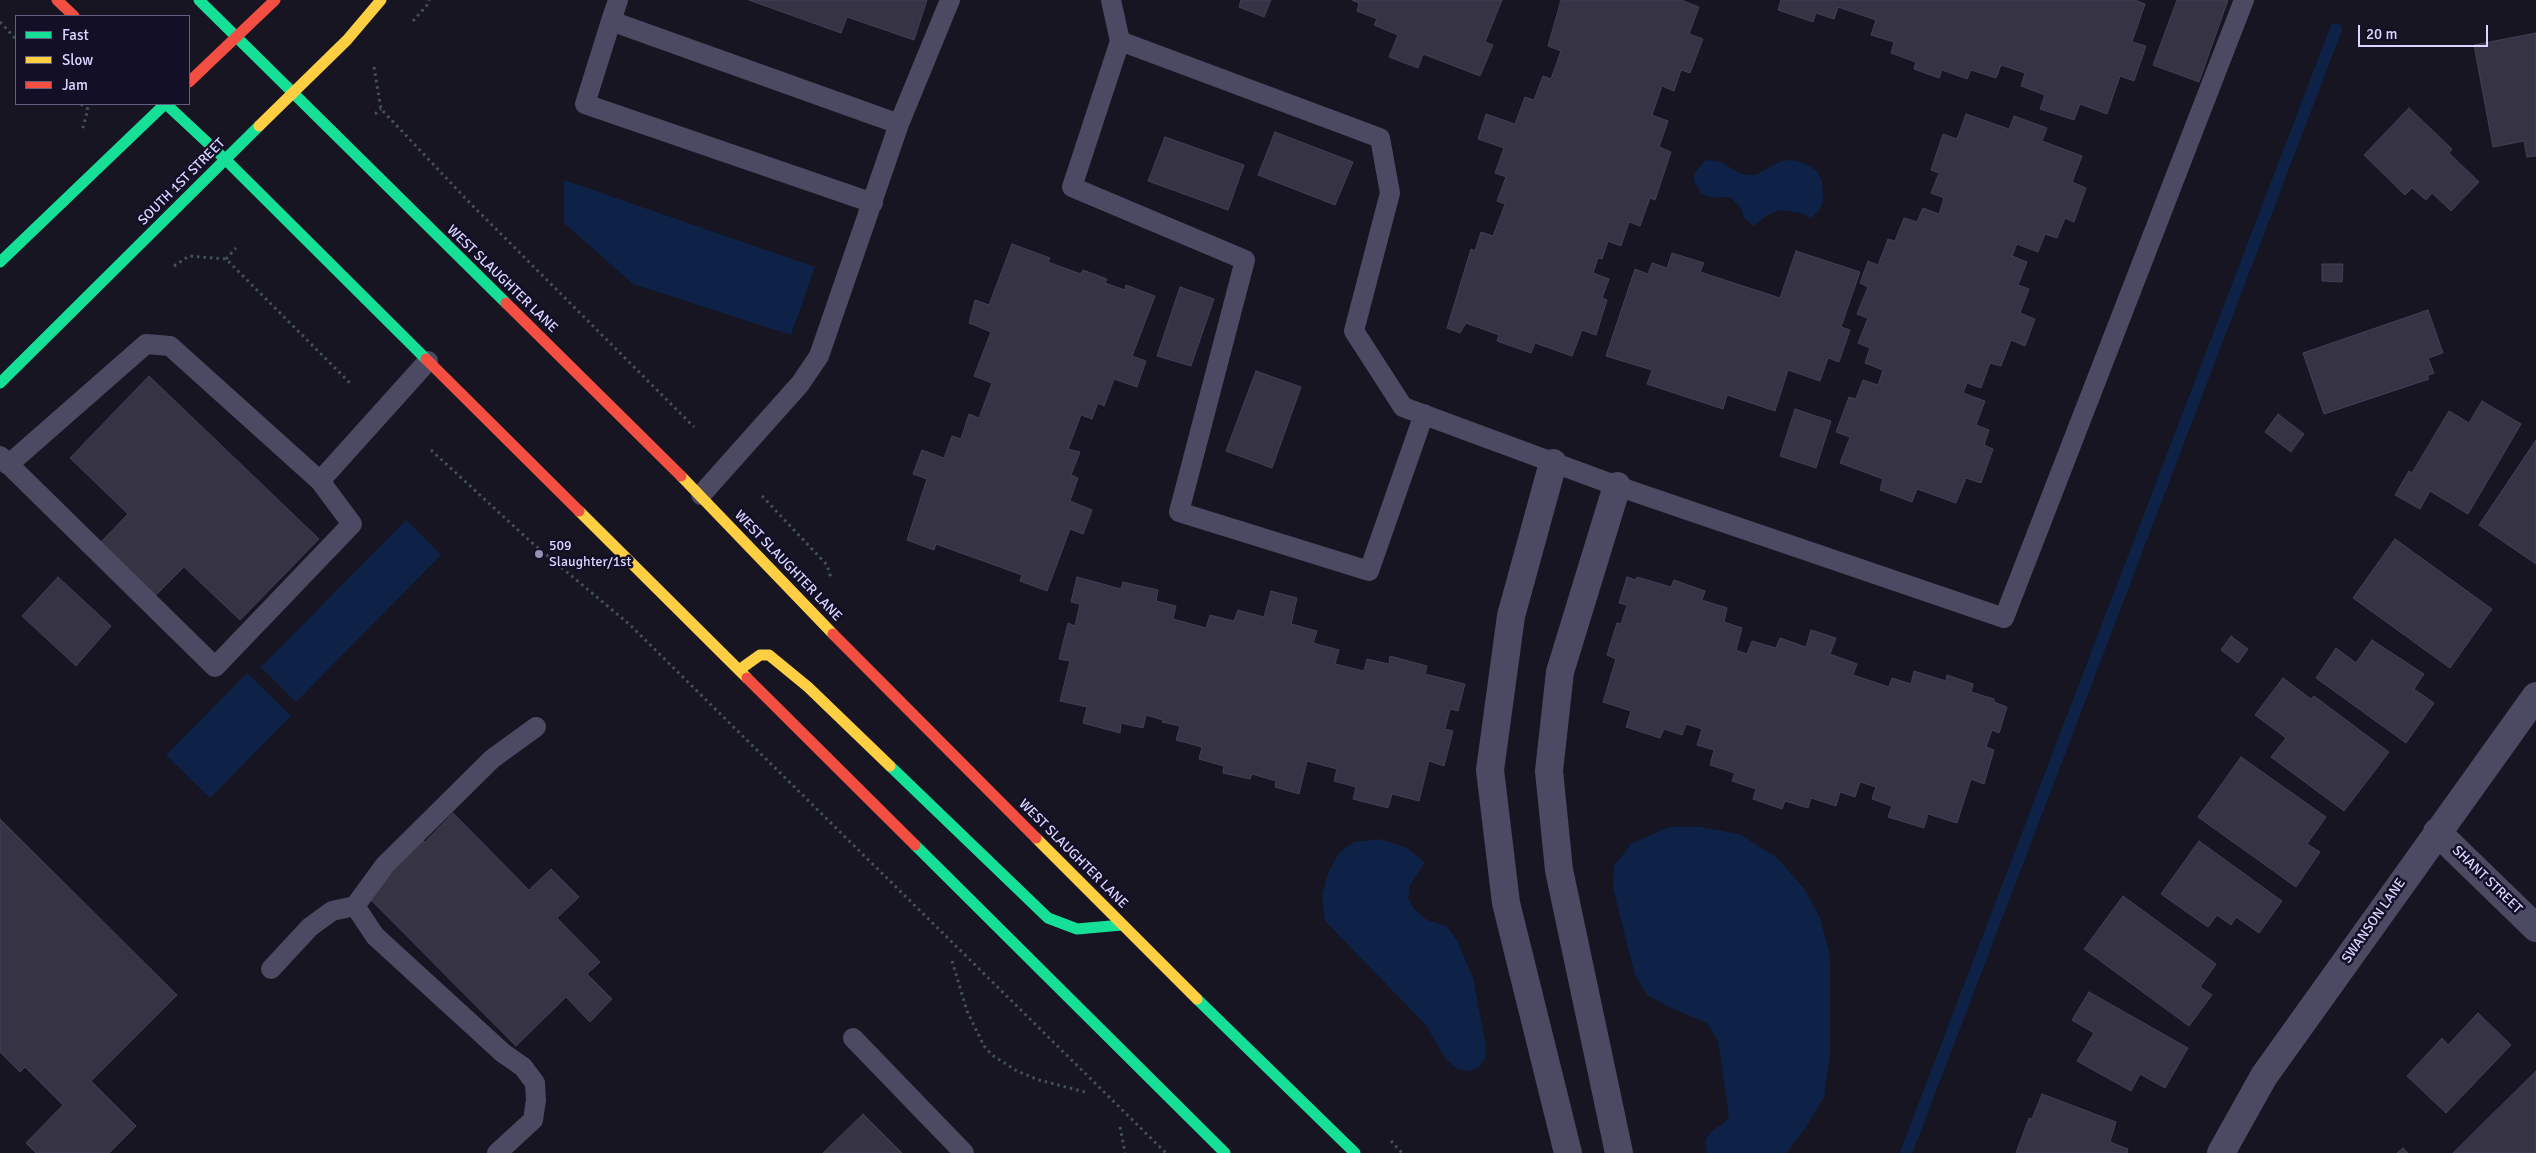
<!DOCTYPE html>
<html>
<head>
<meta charset="utf-8">
<style>
	body { margin:0 }
	#map { position:relative; width:2536px; height:1153px; overflow:hidden; background:#161521; font-family:Signika,sans-serif }
	canvas { display:block }
	.legend { position:absolute; left:15px; top:15px; width:175px; height:90px; box-sizing:border-box; background:#130f27; border:1px solid #635f7d; margin:0; padding:6px 9px; list-style:none; font-size:15px; color:#dad6ff }
	.legend li { display:flex; align-items:center; gap:10px; height:25px }
	.legend b { width:25px; border:1px solid #635f7d }
	.scale { position:absolute; left:2358px; top:25px; width:130px; height:22px; box-sizing:border-box; border:2px solid #dad6ff; border-top:0; padding-left:6px; font-size:15px; line-height:18px; white-space:nowrap; color:#dad6ff; -webkit-text-stroke:4px #130f27; paint-order:stroke }
</style>
</head>
<body>
<div id="map">
<canvas width="2536" height="1153"></canvas>
<ul class="legend">
<li><b style="height:6px;background:#16e098"></b>Fast</li>
<li><b style="height:6px;background:#ffcf43"></b>Slow</li>
<li><b style="height:6px;background:#f24e42"></b>Jam</li>
</ul>
<div class="scale">20 m</div>
</div>
<script>
const ctx = document.querySelector('canvas').getContext('2d');
ctx.lineJoin = 'round';
function fill(path, color) {
  ctx.fillStyle = color;
  ctx.fill(path, 'evenodd');
}
function poly(rows) {
  const path = new Path2D();
  for (const r of rows) {
    path.moveTo(r[0], r[1]);
    for (let i = 2; i < r.length; i += 2) path.lineTo(r[i], r[i + 1]);
  }
  return path;
}
function trace(path, color, width, dash) {
  ctx.strokeStyle = color;
  ctx.lineWidth = width;
  ctx.lineCap = dash ? 'butt' : 'round';
  ctx.setLineDash(dash || []);
  ctx.stroke(path);
}
function write(font, color, halo, rows, align = 'center') {
  ctx.font = font + ' Signika,sans-serif';
  ctx.lineWidth = 5;
  ctx.setLineDash([]);
  ctx.textBaseline = 'middle';
  ctx.strokeStyle = halo;
  ctx.fillStyle = color;
  for (const [text, x, y, turn = 0] of rows) {
    ctx.save();
    ctx.translate(x, y);
    ctx.rotate((+turn || 0) * Math.PI / 180);
    ctx.textAlign = isNaN(turn) ? turn : align;
    if (halo) ctx.strokeText(text, 0, 0);
    ctx.fillText(text, 0, 0);
    ctx.restore();
  }
}
fill(poly([
	[1706,160,1722,162,1737,172,1746,175,1755,175,1781,161,1791,160,1802,162,1816,170,1822,180,1823,201,1820,209,1811,218,1802,213,1779,210,1766,216,1754,226,1744,218,1741,208,1730,197,1715,198,1701,194,1694,180,1695,172],
	[564,180,815,267,791,335,633,284,564,223],
	[406,520,441,555,296,702,261,667],
	[247,673,291,716,210,798,166,755],
	[1669,827,1700,827,1739,834,1776,857,1804,888,1820,918,1830,955,1830,1054,1824,1097,1806,1127,1787,1153,1707,1153,1705,1140,1713,1130,1724,1123,1729,1116,1718,1041,1707,1023,1669,1007,1647,995,1635,975,1613,888,1614,866,1631,844],
	[1379,839,1405,847,1425,862,1410,885,1408,898,1414,909,1427,920,1446,926,1457,940,1473,978,1486,1046,1485,1058,1478,1068,1468,1071,1457,1069,1445,1058,1426,1025,1325,921,1322,895,1328,873,1339,853,1354,842]
]), '#0d2246');
trace(poly([
	[1906,1153,2336,29]
]), '#0d2246', 12);
const building = poly([
	[749,0,927,0,914,40,847,17,841,33,749,0],
	[1241,0,1271,0,1264,17,1239,7,1241,0],
	[1352,0,1502,0,1485,42,1493,45,1480,76,1423,54,1418,68,1389,57,1398,35,1374,25,1377,19,1357,11,1359,3,1352,0],
	[1561,0,1681,0,1699,7,1689,34,1703,39,1690,73,1681,70,1674,91,1662,86,1652,115,1668,121,1659,147,1671,152,1655,200,1650,198,1640,226,1629,222,1621,246,1608,241,1602,259,1598,258,1593,273,1609,279,1602,298,1607,300,1596,335,1582,330,1572,356,1535,343,1531,353,1497,341,1499,335,1466,323,1460,333,1447,328,1471,249,1475,251,1481,232,1493,236,1505,204,1497,201,1506,177,1495,173,1504,148,1478,139,1486,114,1515,124,1525,97,1534,100,1543,76,1551,79,1561,51,1548,46,1561,0],
	[1781,0,2135,0,2145,4,2132,42,2146,46,2134,81,2120,76,2107,114,2080,104,2074,120,2040,109,2045,95,2021,86,2025,73,2001,65,1996,78,1971,70,1967,79,1942,70,1939,78,1914,69,1916,62,1891,53,1894,42,1871,35,1876,20,1838,7,1834,19,1816,13,1813,22,1778,10,1781,0],
	[2177,0,2228,0,2199,82,2153,65,2177,0],
	[2536,33,2536,156,2527,157,2524,141,2493,147,2474,45,2536,33],
	[2409,108,2452,149,2449,153,2479,182,2451,211,2432,193,2426,200,2412,188,2405,195,2364,155,2409,108],
	[1966,114,2009,129,2014,116,2047,128,2042,141,2082,156,2072,182,2086,188,2074,222,2065,218,2057,238,2045,234,2038,252,2017,244,2012,256,2027,262,2018,285,2029,289,2020,313,2035,319,2025,346,2011,340,2001,366,1990,363,1981,388,1967,383,1963,393,1985,401,1976,425,1989,430,1984,445,1993,449,1981,483,1966,478,1956,503,1917,489,1912,502,1880,490,1883,479,1840,463,1850,437,1836,432,1849,397,1856,399,1863,380,1878,385,1883,370,1865,363,1870,348,1858,343,1868,318,1857,314,1868,287,1860,283,1868,261,1878,265,1888,239,1895,241,1904,218,1917,222,1923,208,1939,214,1944,198,1931,193,1939,173,1931,170,1943,134,1957,139,1966,114],
	[1275,132,1353,162,1335,205,1258,175,1275,132],
	[1165,137,1244,165,1228,210,1148,181,1165,137],
	[1012,244,1050,258,1048,262,1081,274,1083,270,1107,279,1105,283,1125,290,1126,285,1155,296,1132,356,1146,361,1137,387,1114,379,1104,406,1098,403,1092,419,1081,415,1068,449,1080,452,1071,475,1078,478,1070,501,1092,510,1083,534,1070,529,1047,591,1020,581,1022,575,936,544,934,550,907,540,927,479,913,474,922,450,944,458,952,436,961,439,969,414,979,418,992,383,974,376,991,332,969,323,975,300,989,305,1012,244],
	[1796,251,1860,272,1841,327,1850,330,1839,362,1828,358,1820,381,1788,370,1775,411,1727,395,1723,409,1647,384,1652,370,1606,356,1635,269,1648,274,1652,263,1667,268,1672,253,1704,263,1700,272,1780,298,1796,251],
	[2322,264,2343,264,2342,282,2322,281,2322,264],
	[1180,287,1214,299,1191,366,1157,356,1180,287],
	[2428,310,2443,353,2428,358,2434,373,2427,376,2429,379,2324,414,2303,353,2428,310],
	[1256,371,1301,387,1272,468,1226,451,1256,371],
	[149,376,319,539,240,620,184,567,155,596,100,543,128,514,70,458,149,376],
	[2482,401,2521,424,2468,514,2430,491,2420,509,2395,495,2409,471,2412,473,2449,411,2469,423,2482,401],
	[1795,409,1831,421,1816,468,1780,456,1795,409],
	[2278,414,2304,434,2291,452,2265,432,2278,414],
	[2536,440,2536,564,2479,525,2536,440],
	[2395,539,2492,609,2450,668,2353,598,2395,539],
	[58,577,111,626,76,666,22,616,58,577],
	[1077,577,1121,589,1123,582,1158,590,1156,601,1176,606,1173,619,1206,628,1210,615,1234,621,1238,610,1264,617,1271,591,1297,598,1291,624,1317,631,1313,643,1339,650,1335,664,1364,671,1367,659,1389,664,1390,656,1427,666,1425,674,1465,684,1458,711,1450,709,1445,729,1453,731,1444,766,1429,761,1419,801,1392,794,1388,808,1353,799,1356,787,1334,781,1337,769,1307,761,1299,794,1275,787,1276,781,1252,774,1250,779,1223,773,1224,766,1199,759,1202,747,1176,740,1180,726,1162,722,1163,720,1146,715,1143,728,1121,723,1120,733,1083,723,1087,707,1060,701,1070,661,1059,659,1068,623,1075,626,1080,604,1071,602,1077,577],
	[1627,577,1636,580,1637,577,1671,587,1674,580,1705,591,1702,600,1727,608,1724,622,1742,628,1736,650,1747,654,1752,641,1776,648,1780,638,1806,647,1811,630,1836,638,1830,654,1857,664,1853,675,1889,687,1892,678,1911,684,1914,671,1946,681,1947,675,1973,684,1971,692,1994,699,1994,702,2007,707,1999,733,1992,730,1986,747,1994,750,1984,784,1971,779,1957,823,1928,814,1924,828,1888,817,1892,806,1872,799,1876,787,1860,782,1855,797,1840,792,1836,806,1811,798,1808,808,1785,801,1782,809,1753,799,1756,789,1732,781,1735,773,1710,765,1714,750,1697,745,1702,729,1686,724,1682,735,1664,729,1660,738,1626,727,1631,711,1603,702,1616,659,1607,655,1617,623,1621,624,1627,605,1619,603,1627,577],
	[2231,636,2248,649,2238,663,2221,650,2231,636],
	[2372,640,2424,674,2414,689,2434,703,2406,743,2316,678,2336,648,2356,663,2372,640],
	[2283,678,2311,699,2314,696,2389,752,2344,811,2271,757,2286,738,2255,715,2283,678],
	[2241,757,2326,817,2307,844,2320,852,2296,887,2198,817,2241,757],
	[453,813,529,890,551,869,579,897,557,918,600,962,587,974,612,999,590,1022,566,997,516,1046,367,896,420,839,425,842,453,813],
	[0,819,177,995,91,1081,136,1126,109,1153,36,1153,26,1143,63,1105,25,1067,20,1072,0,1052,0,819],
	[2199,841,2282,901,2259,933,2236,917,2231,925,2217,915,2208,927,2161,894,2199,841],
	[2123,896,2216,964,2200,987,2212,995,2189,1026,2084,949,2123,896],
	[2089,992,2188,1048,2165,1088,2140,1074,2131,1091,2077,1061,2094,1033,2072,1020,2089,992],
	[2478,1013,2511,1045,2446,1113,2407,1076,2442,1038,2448,1045,2478,1013],
	[2536,1071,2536,1153,2453,1153,2536,1071],
	[2042,1094,2116,1122,2110,1142,2128,1149,2127,1153,2016,1153,2029,1118,2032,1119,2042,1094],
	[863,1114,902,1153,823,1153,863,1114],
	[2403,1148,2408,1153,2397,1153,2403,1148]
]);
fill(building, '#353344');
trace(building, '#434056', 1);
trace(poly([
	[413,21,428,4,429,0],
	[0,22,16,39],
	[374,67,381,109,467,200,694,427],
	[81,104,88,109,82,131],
	[375,114,381,109],
	[226,259,236,248],
	[174,266,189,256,226,259,350,383],
	[431,450,531,542,629,624,1166,1153],
	[762,496,827,565,831,578],
	[952,961,967,1011,984,1046,992,1055,1017,1071,1039,1080,1085,1092],
	[1120,1127,1125,1153],
	[1391,1141,1402,1153]
]), '#44515f', 3, [2.5, 4]);
trace(poly([
	[618,0,611,21,899,124,819,356,800,384,701,495],
	[1111,0,1120,41,1072,187,1245,260,1179,512,1369,571,1424,414],
	[611,21,585,104,873,203],
	[1120,41,1380,138,1390,193,1354,331,1403,407,1617,486,2004,618,2244,0],
	[899,124,950,0],
	[0,456,215,667,352,524,320,481,428,361],
	[8,465,146,344,170,346,320,481],
	[271,969,310,927,332,911,355,906],
	[853,1038,964,1153],
	[497,1153,533,1120,536,1100,535,1083,523,1067,503,1053,375,936,355,906,385,865,492,759,536,727]
]), '#4b4a62', 20);
trace(poly([
	[1553,463,1511,616,1490,770,1506,903,1568,1153],
	[1617,486,1560,672,1549,771,1559,870,1619,1153],
	[2437,832,2536,928],
	[2221,1153,2264,1076,2536,696]
]), '#4b4a62', 28);
trace(poly([
	[199,0,506,303],
	[166,104,226,160,426,359],
	[0,262,165,104],
	[0,383,259,126],
	[890,766,1048,918,1077,929,1122,925],
	[915,845,1225,1153],
	[1197,999,1355,1153]
]), '#16e098', 11);
trace(poly([
	[259,126,347,40,381,0],
	[681,476,833,634],
	[579,511,747,678],
	[739,670,760,655,769,655,808,687,890,766],
	[1036,838,1197,999]
]), '#ffcf43', 11);
trace(poly([
	[57,0,74,16],
	[189,82,275,0],
	[506,303,681,476],
	[426,359,579,511],
	[833,634,1036,838],
	[747,678,915,845]
]), '#f24e42', 11);
for (const [x, y, r, color] of [
	[539,554,5,"#9592b1"]
]) {
  const dot = new Path2D();
  dot.arc(x, y, r, 0, 2 * Math.PI);
  ctx.fillStyle = color;
  ctx.fill(dot);
  trace(dot, '#130f27', 2);
}
write('14px', '#dad6ff', '#130f27', [
	["SOUTH 1ST STREET",182,182,-45],
	["WEST SLAUGHTER LANE",502,279,44],
	["WEST SLAUGHTER LANE",788,566,46],
	["WEST SLAUGHTER LANE",1073,854,45],
	["SHANT STREET",2487,880,44],
	["SWANSON LANE",2374,921,-55]
]);
write('14px', '#dad6ff', '#130f27', [
	["509",549,546],
	["Slaughter/1st",549,562]
], 'left');
</script>
</body>
</html>
